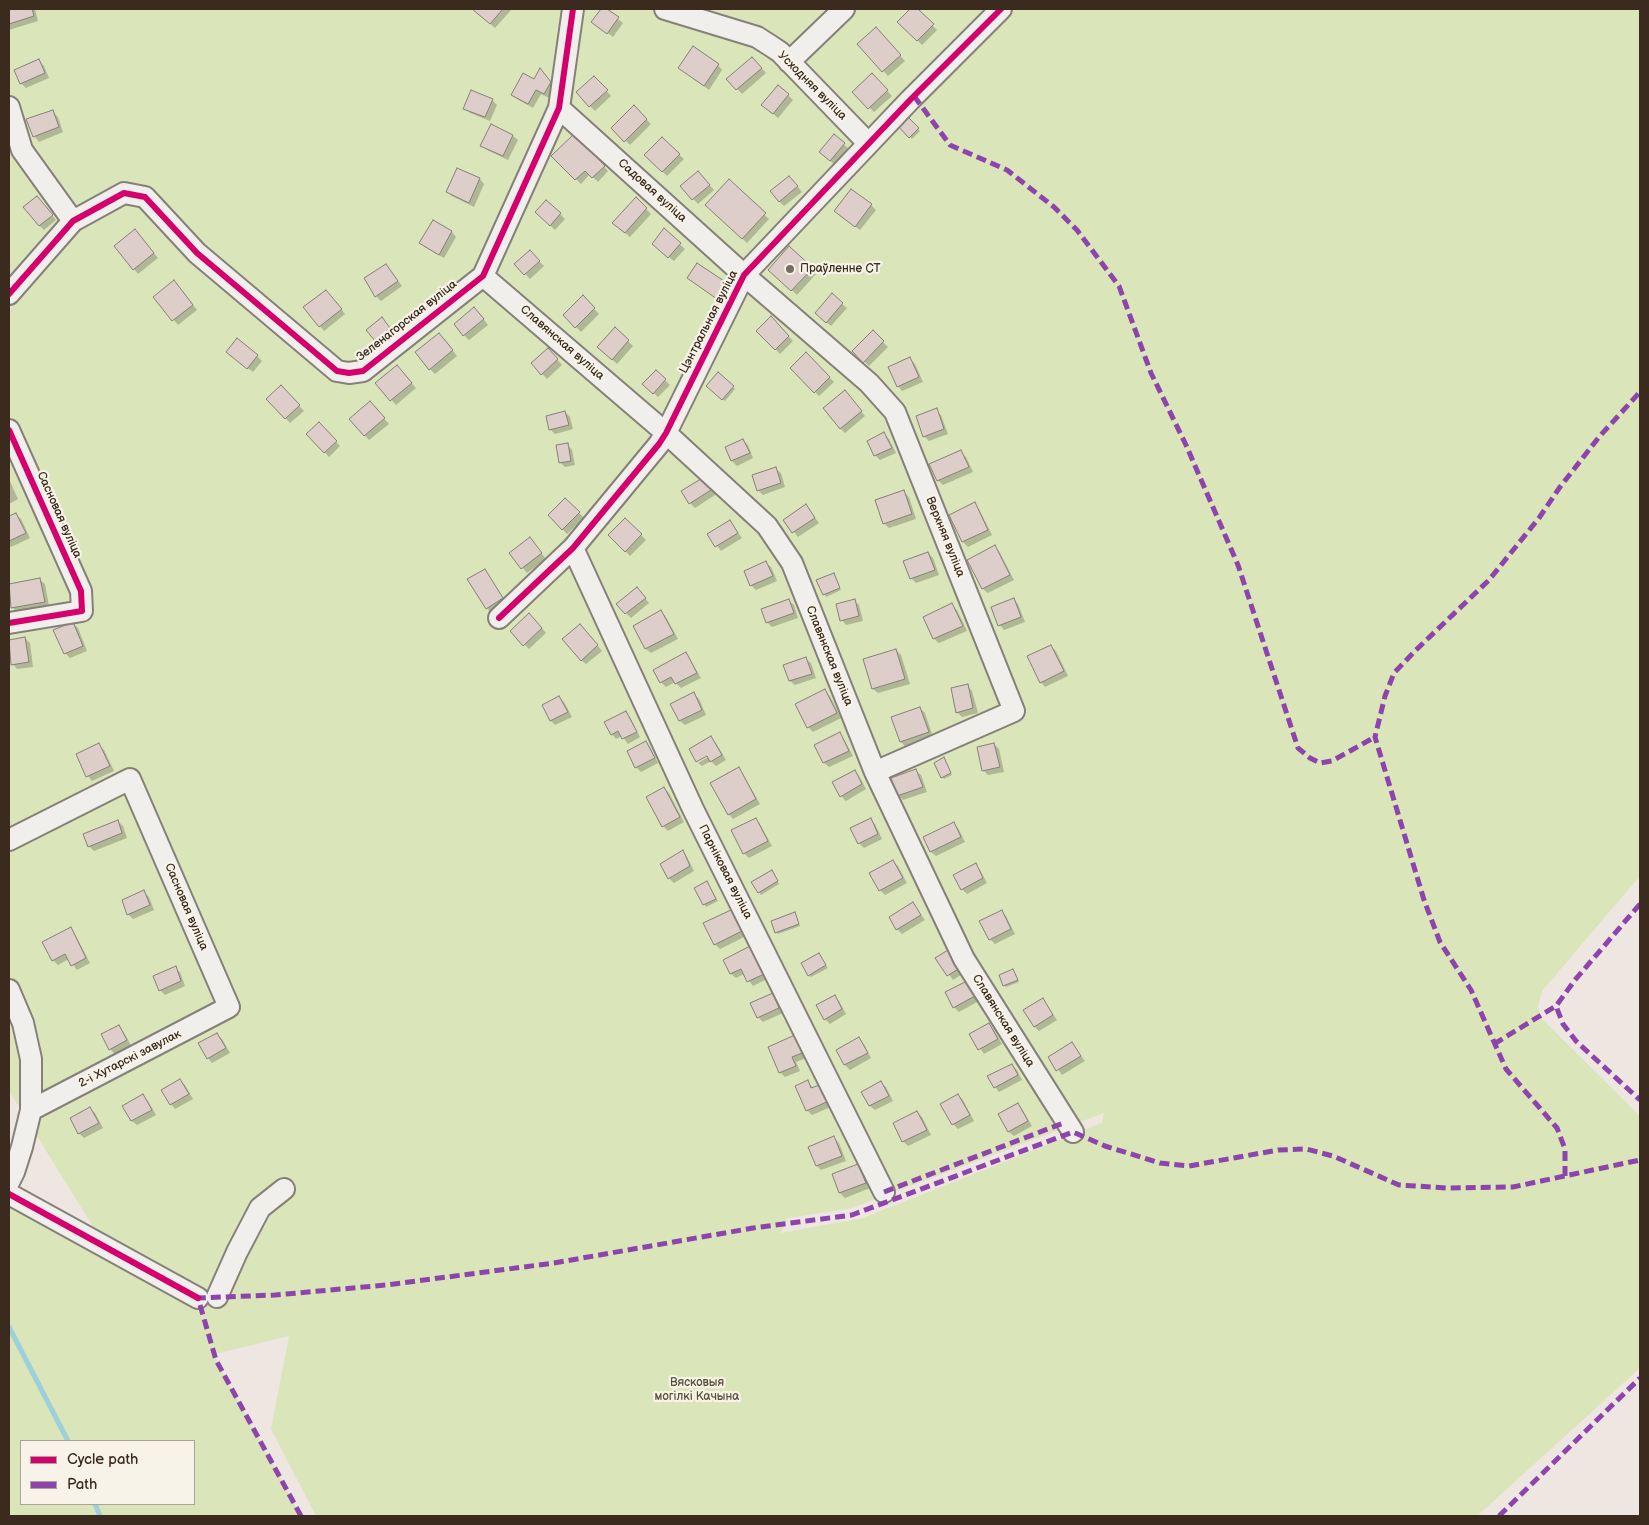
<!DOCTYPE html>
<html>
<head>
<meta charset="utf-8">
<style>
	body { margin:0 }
	#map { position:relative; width:1649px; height:1525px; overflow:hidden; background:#eee6e0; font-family:"Balsamiq Sans",sans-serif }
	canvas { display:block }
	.frame { position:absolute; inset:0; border:10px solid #3b2a1e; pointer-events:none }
	.legend { position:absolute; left:20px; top:1440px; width:175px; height:65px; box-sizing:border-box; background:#f7f3e8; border:1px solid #aca397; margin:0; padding:6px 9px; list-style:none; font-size:15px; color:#3b2a1e }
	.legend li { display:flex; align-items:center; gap:10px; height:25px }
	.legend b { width:25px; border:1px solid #aca397 }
</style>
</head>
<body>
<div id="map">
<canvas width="1649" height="1525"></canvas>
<div class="frame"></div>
<ul class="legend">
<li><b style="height:6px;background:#d6006c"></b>Cycle path</li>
<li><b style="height:6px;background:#8e44ad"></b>Path</li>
</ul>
</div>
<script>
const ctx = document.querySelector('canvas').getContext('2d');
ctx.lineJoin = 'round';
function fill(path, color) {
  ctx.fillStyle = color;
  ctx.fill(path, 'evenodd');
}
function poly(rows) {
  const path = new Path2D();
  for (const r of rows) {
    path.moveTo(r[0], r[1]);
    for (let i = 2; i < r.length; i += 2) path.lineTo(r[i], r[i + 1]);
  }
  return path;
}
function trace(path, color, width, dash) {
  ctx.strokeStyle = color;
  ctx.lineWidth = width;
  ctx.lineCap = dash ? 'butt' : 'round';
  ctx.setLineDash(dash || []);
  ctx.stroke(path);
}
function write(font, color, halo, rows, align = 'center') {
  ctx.font = font + ' "Balsamiq Sans",sans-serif';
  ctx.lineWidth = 4.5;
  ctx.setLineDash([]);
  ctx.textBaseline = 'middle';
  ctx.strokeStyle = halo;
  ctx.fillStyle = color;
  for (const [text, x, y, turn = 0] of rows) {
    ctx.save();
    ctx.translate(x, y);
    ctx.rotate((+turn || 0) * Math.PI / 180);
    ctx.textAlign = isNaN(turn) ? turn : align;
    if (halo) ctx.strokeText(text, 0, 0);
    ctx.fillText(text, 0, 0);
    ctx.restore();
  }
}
fill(poly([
	[9,9,1640,9,1640,876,1542,991,1538,1006,1541,1018,1640,1116,1640,1368,1477,1516,316,1516,271,1429,289,1336,215,1354,216,1360,301,1516,9,1516,9,1194,105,1246,9,1091],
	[1104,1113,1102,1123,863,1218,781,1233,788,1218,852,1208],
	[21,1441,194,1441,194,1504,21,1504]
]), '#dbe5ba');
fill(poly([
	[14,9,35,9,38,21,9,30,9,10],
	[473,9,512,9,495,28],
	[602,9,605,9,623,23,613,37,593,22],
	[911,9,916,9,937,30,922,45,899,22],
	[880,34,905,61,888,76,859,44],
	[39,61,44,66,49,78,26,88,21,83],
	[757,63,766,73,742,94,728,79],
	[718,65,722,70,709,90,680,68],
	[545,75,555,88,549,98,541,94,533,108,517,99,512,95],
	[872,75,892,96,874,112,854,92],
	[594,77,611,96,595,111,577,93],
	[788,95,793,100,778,118,768,109],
	[492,100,497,105,490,121,470,113,465,108],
	[634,107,651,124,630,145,613,128],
	[53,112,58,117,63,132,39,142,35,137,28,120],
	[905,115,920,131,912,139,897,123],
	[513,136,518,140,508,160,487,150,482,145],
	[574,136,608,171,598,182,590,174,581,184,553,156],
	[834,136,849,149,835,165,825,157],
	[662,139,684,159,667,176,646,155],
	[458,169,480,179,484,184,474,207,452,196,447,192],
	[702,177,714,190,698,204,682,186],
	[729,181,769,219,747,243,707,205],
	[794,182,802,192,784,206,779,201],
	[636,199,651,214,630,237,619,228],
	[547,201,565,219,555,230,537,212],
	[42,202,56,220,44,230,39,225],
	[871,205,876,210,860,230,840,216],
	[433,222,452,232,456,237,444,258,426,248,421,243],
	[135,230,158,258,138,274,134,269],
	[664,230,685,249,674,261,658,248],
	[789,248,816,274,797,295,770,270],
	[530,252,544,266,530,279,516,264],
	[386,265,402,286,381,301,376,296],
	[697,265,731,289,722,302,688,278],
	[179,287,197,310,178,325,155,297],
	[331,296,345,314,324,331,320,326],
	[583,297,599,314,581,332,564,315],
	[842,304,847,308,831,326,821,318],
	[479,313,488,325,469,340,464,335],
	[771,318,793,341,780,354,758,331],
	[382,319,391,330,378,342,368,330],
	[615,329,633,346,617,364,599,347],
	[873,332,888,347,869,366,854,351],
	[444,339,457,356,435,374,430,369],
	[548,349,562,365,547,379,532,363],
	[806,354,834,382,819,396,792,368],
	[257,356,262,361,253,372,233,357],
	[910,359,915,364,923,382,902,391,898,386],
	[656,371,670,385,658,397,644,384],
	[401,372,416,388,396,405,377,384],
	[718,374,735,389,725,401,708,386],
	[281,387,304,411,290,423,268,399],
	[850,397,865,416,845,433,840,428],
	[374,407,389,424,369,440,350,419],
	[936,410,941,415,948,434,929,441,924,436],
	[565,412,570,417,573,429,555,434,550,429],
	[319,424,340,446,329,457,308,434],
	[884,434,889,439,896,453,880,460,875,455],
	[743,440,748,445,753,458,737,466,732,461,726,448],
	[568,445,572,450,575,465,565,467,560,462],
	[961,452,966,457,973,472,943,485,938,480],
	[776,469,781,473,785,487,763,495,758,490],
	[9,479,18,499,9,504],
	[709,484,715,495,695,508,690,503],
	[904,492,909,497,916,519,889,528,884,523],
	[565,499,584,518,567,534,549,515],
	[974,504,979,509,992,535,968,547,963,542,950,516],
	[806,506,819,523,798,537,785,520],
	[16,514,21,519,30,538,11,547,9,545,9,517],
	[625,519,646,540,630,556,610,535],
	[730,522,742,538,721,551,708,534],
	[534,544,546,559,527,573,511,554],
	[994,547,999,551,1014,580,988,593,983,589,968,560],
	[928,553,933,558,939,575,916,583,911,578],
	[766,563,771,567,777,581,756,590,751,585],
	[484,570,507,603,491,613,487,608],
	[833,574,841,590,826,597,818,581],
	[40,580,45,584,49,606,17,612,12,607,9,586],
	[641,593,649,603,631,618,626,613],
	[1014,599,1018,604,1025,622,1004,630,1000,625],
	[854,600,859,605,863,621,846,625,842,620],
	[789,601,794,605,798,618,772,627,767,622],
	[952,605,957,610,967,631,939,643,934,639,924,617],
	[661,612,666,617,678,639,651,653,646,649,634,626],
	[534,619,546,633,529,649,511,631],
	[73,623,78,628,87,651,70,658,65,653],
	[585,630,602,651,586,664,581,660],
	[25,638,30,643,33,667,17,669,13,664],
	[1051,647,1056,651,1068,676,1045,687,1041,682],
	[896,650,901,655,910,684,878,693,873,689],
	[686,654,690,659,701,678,681,688,675,682,666,687,661,682],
	[806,659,811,663,816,678,795,685,790,681],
	[968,686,972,691,978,713,962,717,957,712],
	[825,691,830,696,841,718,813,732,808,727],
	[694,694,699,699,706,715,685,725,680,721],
	[559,697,564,702,572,717,555,725,551,721],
	[920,708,925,713,933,737,906,747,901,742,893,718],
	[625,713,630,717,640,737,628,744,622,736,616,739,612,734],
	[839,734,844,739,853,756,829,767,824,763,816,745],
	[711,738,716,743,726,760,716,766,711,761,702,766,698,763,713,754],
	[646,742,650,747,658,763,641,772,636,767],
	[994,744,999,749,1004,772,988,775,984,771],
	[99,745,104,750,114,771,92,781,88,776],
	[944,759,952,775,944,779,942,777],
	[738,769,743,774,760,804,733,819,729,814],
	[855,771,859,776,866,789,846,801,841,796],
	[916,771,921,775,927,792,903,800,898,795],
	[664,788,669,793,684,822,668,831,663,826],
	[756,819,760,824,772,846,749,858,744,853],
	[870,820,875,824,882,839,864,848,859,843],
	[118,821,123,826,127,838,94,851,89,846],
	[953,823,958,828,965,842,936,856,931,852,924,838],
	[683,852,687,857,694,871,674,883,669,878],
	[893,862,898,866,907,883,885,895,880,890,871,873],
	[975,865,980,870,987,883,967,894,962,889],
	[774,873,779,884,761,895,753,883],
	[707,883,718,901,706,907,696,889],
	[144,892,149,897,154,910,133,919,128,914],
	[913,904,925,920,902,934,897,929],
	[731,911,736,916,746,936,720,949,715,944],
	[1001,911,1006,916,1015,934,995,944,990,939],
	[796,916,800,926,778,934,776,932],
	[71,929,75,934,90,963,77,970,69,959,58,965,53,960],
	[750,948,755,953,767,979,753,986,744,974,736,978,731,974,725,960],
	[948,951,964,973,953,980,937,958],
	[819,954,828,968,811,977,809,975],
	[175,968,180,972,185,986,165,995,160,990],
	[1015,973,1019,982,1006,987,1004,985],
	[967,982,979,1001,959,1012,954,1007],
	[773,995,778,1000,783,1013,763,1022,758,1017],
	[835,996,839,1001,846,1014,830,1024,825,1019],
	[1043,1000,1057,1020,1039,1031,1034,1026],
	[989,1025,994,1030,1002,1044,984,1054,971,1035],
	[119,1026,123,1031,131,1045,115,1054,110,1049],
	[217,1034,222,1039,230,1053,212,1063,208,1058],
	[795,1037,799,1042,806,1058,796,1062,800,1071,785,1077,780,1072],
	[859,1039,864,1044,871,1058,850,1070,845,1065,837,1051],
	[1072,1044,1085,1061,1062,1075,1050,1058],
	[1012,1065,1017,1070,1022,1080,999,1092,995,1087],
	[180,1080,185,1085,193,1099,175,1109,171,1104],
	[808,1082,813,1088,833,1106,812,1115,807,1110],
	[881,1083,886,1087,893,1101,875,1110,870,1106,863,1092],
	[958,1095,963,1100,974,1121,958,1129,953,1124],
	[143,1096,148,1101,156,1115,137,1125,132,1121,124,1106],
	[1018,1104,1022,1109,1032,1126,1014,1136,1009,1132,999,1115],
	[90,1108,95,1113,103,1128,84,1138,79,1133],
	[917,1112,922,1117,931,1135,908,1146,903,1141,894,1124],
	[834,1138,839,1143,846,1161,821,1170,817,1166],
	[858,1165,863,1170,870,1188,845,1198,840,1193,833,1175]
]), '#0003');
trace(poly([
	[9,1327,68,1441],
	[95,1504,100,1516]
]), '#9cd0da', 5);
const building = poly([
	[9,9,32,9,34,16,9,24,9,9],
	[472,9,503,9,490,24,472,9],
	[601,9,607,9,619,17,607,34,591,22,601,9],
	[910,9,918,9,934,24,917,41,897,22,910,9],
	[876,27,901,55,882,72,857,44,876,27],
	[693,46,719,64,704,86,678,68,693,46],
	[752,57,762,68,736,90,726,79,752,57],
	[39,59,45,73,20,84,14,70,39,59],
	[540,68,551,82,544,94,536,90,528,104,511,95,523,73,534,79,540,68],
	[872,73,888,90,868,109,852,92,872,73],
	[594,76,608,90,589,107,576,92,594,76],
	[778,85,789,94,773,114,761,105,778,85],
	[471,90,493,99,485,117,463,109,471,90],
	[634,105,647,119,624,142,611,128,634,105],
	[53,110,59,127,33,137,26,119,53,110],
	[905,114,919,128,909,138,895,123,905,114],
	[491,124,513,135,503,156,480,146,491,124],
	[574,134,605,166,592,178,585,171,575,180,551,156,574,134],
	[834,134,845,143,830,161,819,152,834,134],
	[662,137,680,154,662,172,644,155,662,137],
	[457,168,480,178,469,203,446,192,457,168],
	[698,171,710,185,692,200,680,186,698,171],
	[789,176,798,186,779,202,770,191,789,176],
	[729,179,766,213,742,239,705,205,729,179],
	[851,189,872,204,855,227,834,211,851,189],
	[37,196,53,215,39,226,23,207,37,196],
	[636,197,647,208,625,233,612,223,636,197],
	[546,200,561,213,550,226,535,212,546,200],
	[433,220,452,231,439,255,419,243,433,220],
	[664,228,681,243,668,258,652,244,664,228],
	[135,229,154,253,133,270,114,246,135,229],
	[789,246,813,268,791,291,768,270,789,246],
	[530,250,540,261,524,275,514,264,530,250],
	[697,263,727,283,717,299,687,278,697,263],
	[386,264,398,281,375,297,364,278,386,264],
	[174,280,193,305,172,321,153,297,174,280],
	[326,290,342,309,319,327,303,307,326,290],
	[832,293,843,303,826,323,815,313,832,293],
	[583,295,595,308,575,328,563,315,583,295],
	[474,307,484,319,463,336,454,324,474,307],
	[771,316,789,336,775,350,756,331,771,316],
	[382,317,390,328,375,341,366,330,382,317],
	[615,327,629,340,612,360,597,347,615,327],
	[873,330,884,341,863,363,852,351,873,330],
	[439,333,453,350,429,370,415,352,439,333],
	[237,338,258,355,247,369,226,352,237,338],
	[548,348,558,359,541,375,531,363,548,348],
	[806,352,830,377,814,393,790,368,806,352],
	[910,357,919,377,897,387,888,367,910,357],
	[397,365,412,383,390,401,375,383,397,365],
	[656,370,666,379,653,394,642,384,656,370],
	[718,372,734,386,722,400,706,386,718,372],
	[281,385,300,405,285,419,266,399,281,385],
	[845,390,862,411,840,429,823,408,845,390],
	[370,401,385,418,364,436,349,419,370,401],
	[937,408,944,429,923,437,916,416,937,408],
	[565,411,569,425,549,430,546,416,565,411],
	[319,422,337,441,324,453,306,434,319,422],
	[884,432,892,448,874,456,867,441,884,432],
	[743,439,750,453,731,461,725,447,743,439],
	[568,443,571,461,559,463,556,445,568,443],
	[961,450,969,467,937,481,929,464,961,450],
	[776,467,781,483,757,491,752,475,776,467],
	[704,477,711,490,689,504,681,491,704,477],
	[904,490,912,514,883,524,875,500,904,490],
	[565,498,580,512,562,530,548,515,565,498],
	[975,502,988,530,962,542,949,515,975,502],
	[806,504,815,518,792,533,783,520,806,504],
	[16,513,26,533,9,541,9,516,16,513],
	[625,518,642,534,625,552,608,535,625,518],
	[730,520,738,533,715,547,707,534,730,520],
	[530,537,542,553,521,569,509,553,530,537],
	[995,545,1010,575,982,589,967,560,995,545],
	[928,552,935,570,910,579,903,561,928,552],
	[766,561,773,576,750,586,744,571,766,561],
	[485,569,503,598,486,609,467,579,485,569],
	[834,573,840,588,823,595,816,580,834,573],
	[40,578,45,602,11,608,9,584,40,578],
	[637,587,646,598,625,614,616,604,637,587],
	[1014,598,1021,617,998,626,991,607,1014,598],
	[789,599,794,613,766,623,761,609,789,599],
	[855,599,859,616,840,621,836,604,855,599],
	[952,603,963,626,933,639,923,617,952,603],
	[661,610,674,634,645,649,633,626,661,610],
	[529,613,542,628,523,646,510,631,529,613],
	[73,622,83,646,64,654,53,630,73,622],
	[580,624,598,645,581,661,562,639,580,624],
	[25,637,29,662,11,665,9,640,25,637],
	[1051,645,1064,671,1040,683,1027,656,1051,645],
	[896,649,905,679,872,689,863,659,896,649],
	[686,652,697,673,675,684,671,677,660,683,653,670,686,652],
	[806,657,812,674,789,681,783,665,806,657],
	[968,684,973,708,956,713,951,688,968,684],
	[825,689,837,713,807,728,795,704,825,689],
	[694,692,702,710,679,721,670,704,694,692],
	[559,696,568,712,550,721,542,705,559,696],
	[920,707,929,732,900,742,891,717,920,707],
	[626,711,637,732,622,739,618,731,611,735,604,722,626,711],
	[840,732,849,751,823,763,814,745,840,732],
	[711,736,722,755,710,762,707,756,696,762,689,749,711,736],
	[646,741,655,758,635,768,627,751,646,741],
	[99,743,110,766,86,777,76,754,99,743],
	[994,743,1000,767,982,771,977,747,994,743],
	[944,757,951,773,941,778,934,763,944,757],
	[739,767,756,799,728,815,710,783,739,767],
	[916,769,923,787,897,796,891,778,916,769],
	[855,770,862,784,840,797,832,782,855,770],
	[664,787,680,817,662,827,646,797,664,787],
	[756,818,768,841,743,854,731,830,756,818],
	[871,818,878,834,858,844,850,828,871,818],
	[118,820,122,833,88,847,83,834,118,820],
	[954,822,961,837,930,852,923,837,954,822],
	[683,850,690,866,668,879,660,864,683,850],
	[893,860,903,878,879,891,869,873,893,860],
	[976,863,983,878,961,890,953,875,976,863],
	[772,870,778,881,758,893,751,882,772,870],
	[707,881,716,899,703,905,694,888,707,881],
	[144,890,150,905,127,915,122,900,144,890],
	[913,902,921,915,896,930,889,917,913,902],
	[731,910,742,931,714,945,703,923,731,910],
	[1002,910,1011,929,989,940,979,921,1002,910],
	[795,912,799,924,775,933,771,921,795,912],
	[71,927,86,958,71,966,65,954,52,961,42,942,71,927],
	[750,946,764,974,747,982,741,969,730,974,723,960,750,946],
	[948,950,960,968,947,976,935,958,948,950],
	[819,953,826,965,808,976,801,963,819,953],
	[176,966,181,981,159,991,153,976,176,966],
	[1013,969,1018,980,1003,986,999,975,1013,969],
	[967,981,975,996,953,1008,945,992,967,981],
	[773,993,779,1008,757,1018,750,1003,773,993],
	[835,995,842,1009,824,1020,816,1005,835,995],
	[1043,998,1053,1015,1034,1027,1023,1010,1043,998],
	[989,1023,998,1039,978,1050,969,1034,989,1023],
	[119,1025,127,1040,109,1050,101,1034,119,1025],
	[217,1033,226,1048,207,1059,198,1043,217,1033],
	[795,1035,802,1053,792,1057,796,1066,779,1073,768,1047,795,1035],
	[859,1037,868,1053,844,1065,836,1050,859,1037],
	[1072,1042,1081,1056,1056,1071,1048,1057,1072,1042],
	[1012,1064,1018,1075,994,1088,987,1076,1012,1064],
	[180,1079,189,1094,170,1105,161,1090,180,1079],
	[808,1080,811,1088,822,1084,829,1101,806,1111,795,1086,808,1080],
	[881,1081,889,1096,869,1106,861,1092,881,1081],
	[143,1094,152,1110,131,1121,122,1106,143,1094],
	[958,1094,970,1115,952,1125,940,1104,958,1094],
	[1018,1103,1028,1121,1008,1132,998,1114,1018,1103],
	[90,1107,99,1123,78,1134,70,1118,90,1107],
	[917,1111,927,1130,902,1142,893,1123,917,1111],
	[834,1136,842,1156,816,1166,808,1147,834,1136],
	[858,1164,866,1183,839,1193,832,1174,858,1164]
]);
fill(building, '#ddcec9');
trace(building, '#87807a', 1);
const minor = poly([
	[665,9,757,37,771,46,780,52,868,143],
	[789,62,844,9],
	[9,107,22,150,73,221],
	[559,108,744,275,869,383,895,412,1014,711,875,772],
	[483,276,666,433,767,526,792,563,875,772,964,959,1073,1132],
	[9,294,73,221,124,193,145,197,197,253,337,371,349,373,363,371,483,276,559,108,573,9],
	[9,430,81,591,82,611,9,623],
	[573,548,693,809,884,1192],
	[499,618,573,548,659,444,666,433,744,275,910,100,1001,9],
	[9,840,130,779,229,1007,31,1110],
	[9,990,23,1023,31,1059,31,1110,22,1147,14,1172,9,1182],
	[9,1194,198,1298],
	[217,1297,237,1252,260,1208,284,1189]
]);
trace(minor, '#87807a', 24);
trace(minor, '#f1efeb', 20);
trace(poly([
	[914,96,950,145,1007,170,1054,207,1077,230,1119,286,1151,373,1186,445,1238,565,1298,748,1310,758,1320,763,1332,761,1375,737],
	[1640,904,1575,980,1556,1006,1563,1024,1576,1041,1640,1100],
	[1494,1044,1556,1006],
	[1565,1176,1565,1149,1557,1128,1506,1069,1471,990,1440,942,1424,900,1375,737,1385,696,1394,673,1416,650,1489,580,1539,518,1560,487,1599,437,1640,392],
	[884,1192,1066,1122],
	[301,1516,216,1360,198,1298,275,1295,386,1285,554,1263,753,1228,852,1215,1073,1132,1105,1146,1160,1163,1189,1166,1278,1150,1306,1149,1333,1156,1399,1185,1447,1188,1513,1187,1640,1160],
	[1499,1516,1640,1378]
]), '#8e44ad', 5, [10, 5]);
trace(poly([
	[9,294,73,221,124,193,145,197,197,253,337,371,349,373,363,371,483,276,559,108,573,9],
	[9,430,81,591,82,611,9,623],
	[499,618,573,548,659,444,666,433,744,275,910,100,1001,9],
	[9,1194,198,1298]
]), '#d6006c', 6);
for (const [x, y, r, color] of [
	[790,269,5,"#7a6c62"]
]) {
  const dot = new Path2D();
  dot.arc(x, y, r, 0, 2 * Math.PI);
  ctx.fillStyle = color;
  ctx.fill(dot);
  trace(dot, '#f7f3e8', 2);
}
write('12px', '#3b2a1e', '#f7f3e8', [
	["Усходняя вуліца",812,86,45],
	["Садовая вуліца",652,191,42],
	["Зеленагорская вуліца",407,321,-38],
	["Цэнтральная вуліца",709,322,-63],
	["Славянская вуліца",562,343,41],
	["Сасновая вуліца",59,515,66],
	["Верхняя вуліца",945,537,68],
	["Славянская вуліца",829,656,68],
	["Парніковая вуліца",725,872,63],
	["Сасновая вуліца",186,907,67],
	["Славянская вуліца",1003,1021,58],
	["2-і Хутарскі завулак",130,1059,-27]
]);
write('12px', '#3b2a1e', '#f7f3e8', [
	["Праўленне СТ",800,269]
], 'left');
write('12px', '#584f37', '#f7f3e8', [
	["Вясковыя",697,1383],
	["могілкі Качына",697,1397]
]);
</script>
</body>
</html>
